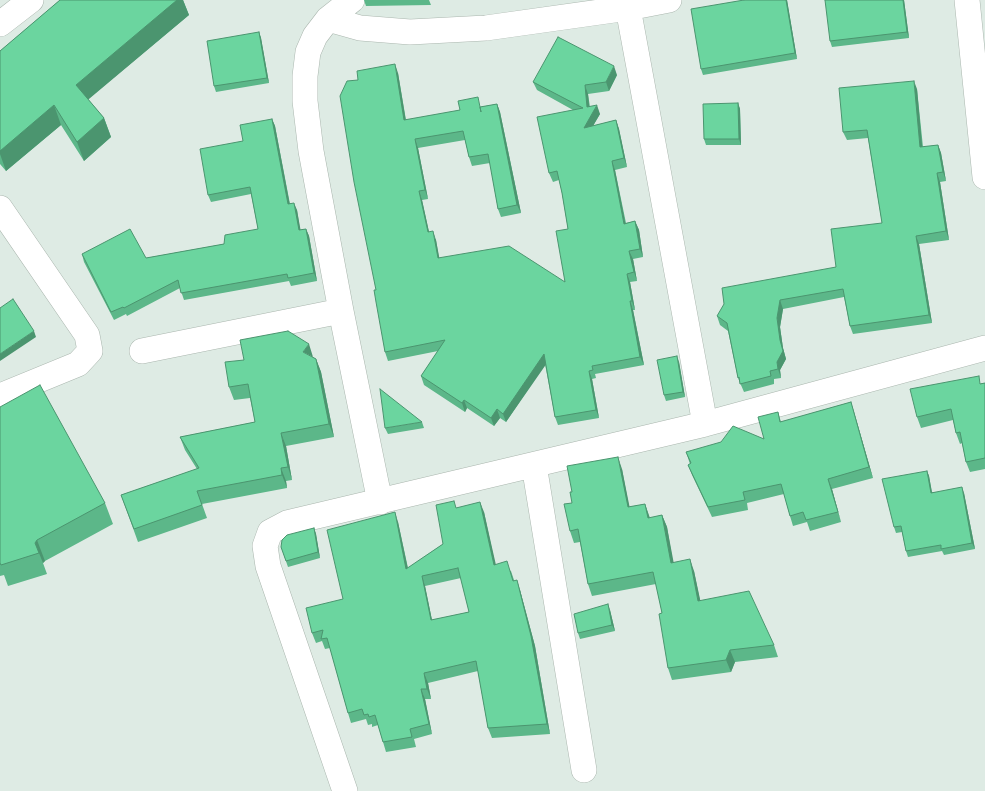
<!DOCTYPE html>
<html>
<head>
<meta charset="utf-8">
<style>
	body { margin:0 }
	canvas { display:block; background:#deebe4 }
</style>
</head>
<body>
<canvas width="985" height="791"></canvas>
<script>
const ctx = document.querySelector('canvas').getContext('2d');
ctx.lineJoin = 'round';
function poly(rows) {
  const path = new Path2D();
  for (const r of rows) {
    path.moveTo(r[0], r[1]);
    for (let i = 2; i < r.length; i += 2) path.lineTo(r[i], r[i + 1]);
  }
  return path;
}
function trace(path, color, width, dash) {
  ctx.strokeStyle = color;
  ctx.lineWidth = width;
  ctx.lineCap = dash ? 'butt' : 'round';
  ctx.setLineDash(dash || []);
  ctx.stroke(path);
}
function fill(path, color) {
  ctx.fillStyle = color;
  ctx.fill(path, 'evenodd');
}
const minor = poly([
	[352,0,328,19,315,36,308,52,305,76,305,101,311,151,341,311,380,502],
	[967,0,985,177],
	[628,8,705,424],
	[328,19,360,28,410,32,486,28,628,8,669,0],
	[0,24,31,0],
	[0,208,87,335,90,351,78,364,0,396],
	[142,351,341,311],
	[534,465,584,770],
	[345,791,268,566,265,546,270,532,287,523,705,424,985,348]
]);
trace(minor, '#aab6ae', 26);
trace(minor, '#fff', 25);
fill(poly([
	[60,0,183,0,189,15,88,99,104,118,111,137,84,161,61,125,6,171,0,164,0,51],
	[364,0,429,0,431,5,366,6],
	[787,0,797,59,703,75,701,69],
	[904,0,909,38,832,47,830,41],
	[259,32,261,38,269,83,216,92,214,86],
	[398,73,406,120,497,104,500,112,521,213,501,217,498,209,490,163,472,166,469,157,465,140,418,148,428,199,422,200,429,232,436,240,439,258,565,282,568,229,562,193,559,180,553,182,549,173,573,110,537,90,533,82,617,75,609,91,588,94,590,107,600,114,593,126,616,120,619,129,627,167,615,170,626,223,635,221,639,230,643,257,633,259,637,281,630,282,635,310,633,310,644,365,595,374,596,378,592,379,599,418,558,425,555,417,545,364,506,422,500,418,494,426,467,408,465,412,424,385,421,376,438,351,388,361,385,352,376,290,358,80],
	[917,89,923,147,938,145,941,153,946,181,940,182,949,240,919,244,932,323,853,334,850,326,844,297,783,309,780,327,783,348,786,359,780,370,781,378,774,379,774,384,744,392,738,378,728,331,720,325,717,316,836,267,882,223,868,138,847,140,843,132],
	[738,103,740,109,741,145,706,145,704,139],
	[272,119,275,126,290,204,297,210,300,230,306,229,309,236,317,281,291,286,289,281,184,300,180,288,127,316,126,314,114,320,84,262,82,254,146,258,224,244,258,229,251,194,211,202,208,195,243,141],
	[313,357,316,359,321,372,334,437,286,446,292,480,286,481,287,488,202,504,207,518,138,542,121,495,197,469,185,450,180,437,255,422,250,398,234,400,229,387],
	[679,362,685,397,666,401,664,395],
	[982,383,985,383,985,469,970,472,966,462,962,443,960,444,956,433,953,420,921,428,917,417],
	[851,402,854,412,873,478,832,489,841,522,810,531,807,522,793,526,790,516,784,494,747,503,748,510,712,517,692,475,688,465,690,464,686,452,764,439,778,412,781,422],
	[0,407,105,503,113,524,45,561,43,563,47,574,8,586,4,575,0,576],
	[422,422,424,428,388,434,385,428],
	[622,469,629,507,645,504,650,518,662,515,667,527,673,563,694,571,700,601,774,645,778,657,735,662,731,672,672,680,668,668,662,613,656,584,592,596,588,584,580,542,574,543,570,531,572,503],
	[927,471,929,476,932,492,964,493,975,549,944,555,942,551,908,557,906,551,902,532,896,533,894,527],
	[457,508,484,512,495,564,511,571,514,580,520,590,535,646,550,734,492,738,488,728,478,671,428,683,431,699,425,699,432,734,414,739,416,747,386,752,378,725,372,727,372,724,368,725,366,719,351,723,348,713,330,648,325,649,322,641,316,643,312,633,343,599,398,522,408,568,443,544],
	[461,578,469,612,432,620,425,586],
	[314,528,316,534,320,558,288,567,281,547],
	[610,610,615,631,580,639,578,633]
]), '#5cb789');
fill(poly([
	[177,0,183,0,189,15,83,104,76,85],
	[786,0,787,0,797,59,795,53],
	[903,0,904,0,909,38,907,32],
	[259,32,261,38,269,83,267,78],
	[395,64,398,73,407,128,404,120],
	[614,66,617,75,609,91,606,82],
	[914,81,917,89,923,156,920,147],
	[585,85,588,94,590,116,587,107],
	[738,103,740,109,741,145,739,139],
	[497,104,500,112,521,213,517,205],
	[54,105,61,125,6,171,0,154,0,151],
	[597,105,600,114,587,136,584,128],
	[104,118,111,137,84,161,77,142],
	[272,119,275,126,291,211,288,204],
	[616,120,619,129,627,167,624,158],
	[415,139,418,148,428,199,425,190],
	[938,145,941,153,946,181,943,172],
	[612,161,615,170,627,232,624,224],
	[937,173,940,182,949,240,946,231],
	[419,191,422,200,431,241,428,232],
	[294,203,297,210,302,238,299,230],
	[635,221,639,230,643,257,640,249],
	[306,229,309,236,317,281,314,273],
	[433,231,436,240,441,267,438,258],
	[916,236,919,244,932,323,929,315],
	[629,251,633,259,637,281,634,272],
	[627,274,630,282,635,310,632,301],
	[780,300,783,309,780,327,783,348,786,359,780,370,781,378,778,369,777,362,780,340,777,318],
	[630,301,633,310,644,365,640,357],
	[34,331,36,337,0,361,0,354],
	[309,344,313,357,303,352],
	[544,354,547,363,506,422,503,414],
	[677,356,679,362,685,397,683,392],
	[316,359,321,372,334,437,329,424],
	[589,371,592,379,599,418,596,410],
	[464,400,467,408,465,412,462,403],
	[851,402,854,412,873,478,869,467],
	[497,409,500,418,494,426,491,418],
	[281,433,286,446,292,480,288,467],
	[618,457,622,469,632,519,628,507],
	[281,468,286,481,287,488,282,475],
	[927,471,929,476,933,499,931,493],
	[828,479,832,489,841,522,838,512],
	[962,487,964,493,975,549,972,543],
	[480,502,484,512,498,574,494,565],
	[645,504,649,516,652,530,648,518],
	[395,512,398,522,410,579,406,569],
	[662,515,667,527,676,575,671,563],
	[314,528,316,534,320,558,318,552],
	[37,540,45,561,43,563,35,543],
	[690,559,694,571,703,613,698,601],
	[422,576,425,586,434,630,431,620],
	[517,580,520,590,535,646,550,734,547,724],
	[608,604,610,610,615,631,612,625],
	[730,650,735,662,731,672,726,660],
	[424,673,428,683,431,699,427,689],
	[421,689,425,699,432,734,429,724]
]), '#4b956f');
const building = poly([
	[60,0,177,0,76,85,104,118,77,142,54,105,0,151,0,51,60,0],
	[744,0,786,0,795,53,701,69,691,9,744,0],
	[825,0,903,0,907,32,830,41,825,0],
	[259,32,267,78,214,86,207,41,259,32],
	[558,37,614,66,606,82,585,85,587,107,597,105,584,128,616,120,624,158,612,161,624,224,635,221,640,249,629,251,634,272,627,274,632,301,630,301,640,357,592,366,593,370,589,371,596,410,555,417,544,354,503,414,497,409,491,418,464,400,462,403,421,376,445,340,385,352,376,302,374,290,376,290,354,182,340,96,347,81,358,80,357,71,395,64,404,120,460,110,458,101,478,97,481,112,480,107,497,104,517,205,498,209,488,154,469,157,463,131,415,139,425,190,419,191,428,232,433,231,438,258,509,246,565,282,556,231,568,229,562,193,557,171,549,173,537,117,583,108,533,82,558,37],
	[914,81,920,147,938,145,943,172,937,173,946,231,916,236,929,315,850,326,843,289,780,300,777,318,780,340,783,351,777,362,778,369,770,371,771,376,740,384,739,377,738,378,727,323,717,316,724,304,722,288,836,267,831,229,882,223,867,130,843,132,839,88,914,81],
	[738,103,739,139,704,139,703,104,738,103],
	[272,119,288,204,294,203,299,230,306,229,314,273,288,278,287,274,181,293,178,280,124,308,123,307,111,312,82,254,130,229,146,258,224,244,225,235,258,229,250,187,208,195,200,149,243,141,240,125,272,119],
	[13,299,34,331,0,354,0,308,13,299],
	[288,331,309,344,303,352,316,359,329,424,281,433,288,467,281,468,282,475,197,491,202,505,134,529,121,495,199,468,180,437,255,422,248,384,229,387,225,362,244,360,240,340,288,331],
	[677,356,683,392,664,395,657,360,677,356],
	[979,376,980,384,985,383,985,458,966,462,960,432,956,433,951,409,917,417,910,389,979,376],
	[40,385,105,503,37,540,35,543,39,553,1,565,0,563,0,407,40,385],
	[380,389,422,422,385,428,380,389],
	[851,402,869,467,828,479,838,512,806,520,803,512,790,516,781,484,743,492,745,500,708,507,688,465,691,463,686,452,721,442,733,426,764,439,758,417,778,412,780,422,851,402],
	[618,457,628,507,645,504,648,518,662,515,671,563,690,559,698,601,749,591,774,645,730,650,726,660,668,668,659,614,662,613,653,572,588,584,578,529,570,531,564,504,572,503,570,492,572,492,567,466,618,457],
	[927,471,931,493,962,487,972,543,941,549,941,545,906,551,901,526,894,527,882,479,927,471],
	[454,501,456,508,480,502,494,565,507,561,513,581,517,580,531,636,547,724,488,728,476,661,424,673,427,689,421,689,429,724,410,729,412,737,383,742,375,715,369,717,368,714,364,715,362,709,348,713,327,638,321,639,323,630,312,633,306,608,343,599,327,530,395,512,406,569,443,544,436,505,454,501],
	[458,568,469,612,431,620,422,576,458,568],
	[314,528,318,552,286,561,281,547,282,540,287,535,314,528],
	[608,604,612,625,578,633,574,614,608,604]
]);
fill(building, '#6bd59f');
trace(building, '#4b956f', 1);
</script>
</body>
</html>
